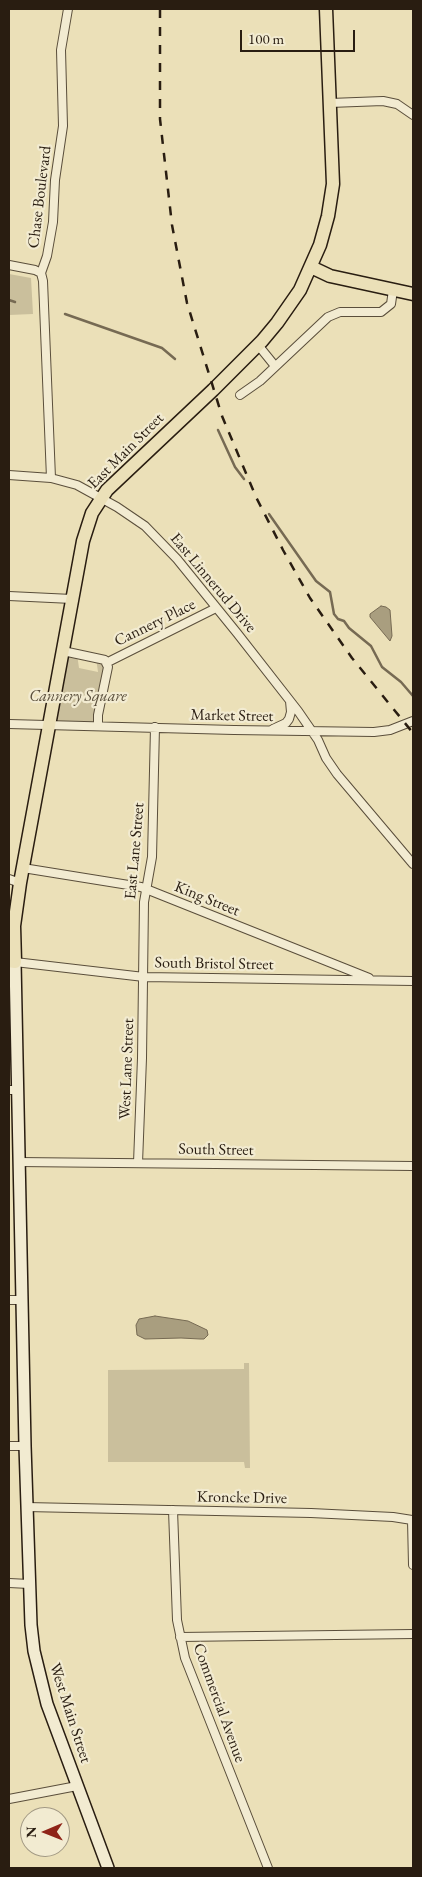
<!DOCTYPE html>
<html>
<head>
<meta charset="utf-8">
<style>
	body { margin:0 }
	#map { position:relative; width:422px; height:1877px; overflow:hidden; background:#ebe0b8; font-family:"EB Garamond",serif }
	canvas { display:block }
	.frame { position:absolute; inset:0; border:10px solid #291d11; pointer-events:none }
	.north { position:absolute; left:20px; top:1807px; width:50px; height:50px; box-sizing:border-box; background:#f2ebd1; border:1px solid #a29984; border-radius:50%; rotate:269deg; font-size:14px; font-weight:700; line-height:20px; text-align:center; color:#291d11 }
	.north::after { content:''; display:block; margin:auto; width:18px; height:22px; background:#8f2418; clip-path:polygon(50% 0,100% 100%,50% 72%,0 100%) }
	.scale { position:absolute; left:240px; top:30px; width:115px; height:22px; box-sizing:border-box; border:2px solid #291d11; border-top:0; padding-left:6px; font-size:15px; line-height:18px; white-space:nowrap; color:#291d11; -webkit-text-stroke:4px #f2ebd1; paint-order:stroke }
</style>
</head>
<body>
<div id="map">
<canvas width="422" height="1877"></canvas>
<div class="frame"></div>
<div class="north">N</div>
<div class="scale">100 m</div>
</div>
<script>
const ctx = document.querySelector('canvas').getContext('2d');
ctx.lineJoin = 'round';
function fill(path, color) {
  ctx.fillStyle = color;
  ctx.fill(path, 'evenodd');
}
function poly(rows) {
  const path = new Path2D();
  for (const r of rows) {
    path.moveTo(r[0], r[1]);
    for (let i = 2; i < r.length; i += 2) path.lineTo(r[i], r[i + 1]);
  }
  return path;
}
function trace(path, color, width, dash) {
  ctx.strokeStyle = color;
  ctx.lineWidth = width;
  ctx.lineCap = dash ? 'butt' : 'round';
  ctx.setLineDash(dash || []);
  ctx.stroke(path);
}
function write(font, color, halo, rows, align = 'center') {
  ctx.font = font + ' "EB Garamond",serif';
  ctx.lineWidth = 4.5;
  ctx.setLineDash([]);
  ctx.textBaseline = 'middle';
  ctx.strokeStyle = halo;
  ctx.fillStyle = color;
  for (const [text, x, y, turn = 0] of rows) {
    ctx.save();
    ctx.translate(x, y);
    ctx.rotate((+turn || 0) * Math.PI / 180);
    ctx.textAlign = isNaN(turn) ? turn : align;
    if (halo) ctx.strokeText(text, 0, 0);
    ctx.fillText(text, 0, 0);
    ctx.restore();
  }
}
fill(poly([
	[9,274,31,278,33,314,9,315],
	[63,651,77,654,79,668,98,672,96,658,108,667,98,726,49,726],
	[244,1363,249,1363,250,1468,245,1468,244,1462,108,1462,108,1370,244,1369]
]), '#cabf9c');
const water = poly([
	[381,606,386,607,390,610,392,636,390,641,370,617,370,614,381,606],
	[155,1316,188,1321,207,1330,208,1335,204,1339,200,1339,181,1338,145,1339,137,1335,136,1325,139,1319,155,1316]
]);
fill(water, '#a99e7f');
trace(water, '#766a53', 1);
trace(poly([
	[9,300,15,302],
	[65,314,162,348,175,359],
	[218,430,235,467,244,479],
	[269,514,316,581,330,592,334,614,338,619,344,621,349,628,371,646,382,667,401,682,413,696]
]), '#766a53', 2.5);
const street = poly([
	[330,103,383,101,397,104,413,115],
	[9,265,35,270,41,273],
	[258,345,275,366],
	[240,395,260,381,328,317,340,312,381,312,391,304,393,290],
	[9,475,51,478,77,485,117,507,145,526,177,559,237,633,298,711,318,740,326,758,337,774,413,864],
	[51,478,43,281,41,273,47,256,53,222,55,180,63,126,61,50,68,9],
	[9,596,72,599],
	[63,651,105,660,106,663,108,667,98,715,98,726],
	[106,663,216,608],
	[9,724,234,730,374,732,390,730,413,721],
	[273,729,286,723,289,719,291,712,290,701],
	[23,868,141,887,369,978],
	[9,879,20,883],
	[15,962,144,977,413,981],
	[9,1090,16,1090],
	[18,1162,413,1166],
	[138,1163,142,1058,144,902,152,857,155,727],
	[9,1300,22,1300],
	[9,1446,25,1446],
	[26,1507,311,1513,393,1517,412,1520,413,1565],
	[173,1510,177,1620,185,1658,268,1868],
	[9,1583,29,1584],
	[180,1637,413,1634],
	[9,1799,77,1786]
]);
const secondary = poly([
	[15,962,25,1446,31,1625,34,1651,47,1704,108,1868]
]);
const primary = poly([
	[311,267,330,276,413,294],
	[9,961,15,962,14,926,20,883,83,541,92,513,107,490,213,390,262,341,277,323,300,290,320,245,328,216,333,184,326,9]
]);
trace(street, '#5a4e3b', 10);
trace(secondary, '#291d11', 14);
trace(primary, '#291d11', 15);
trace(street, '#f2ebd1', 8);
trace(secondary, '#f2ebd1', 11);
trace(primary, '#ebe0b8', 12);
trace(poly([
	[160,9,160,119,172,225,187,303,222,416,256,497,283,550,310,598,352,658,413,733]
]), '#291d11', 2.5, [9, 9]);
write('16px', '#291d11', '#f2ebd1', [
	["Chase Boulevard",40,197,-83],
	["East Main Street",126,451,-45],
	["East Linnerud Drive",213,583,50],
	["Cannery Place",155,623,-26],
	["Market Street",232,716,1],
	["East Lane Street",135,851,-85],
	["King Street",207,899,22],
	["South Bristol Street",214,964,1],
	["West Lane Street",127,1069,-88],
	["South Street",216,1150,1],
	["Kroncke Drive",242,1498,1],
	["Commercial Avenue",219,1703,70],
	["West Main Street",70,1713,72]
]);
write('italic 16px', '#594e3b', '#f2ebd1', [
	["Cannery Square",78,697]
]);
</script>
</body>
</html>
